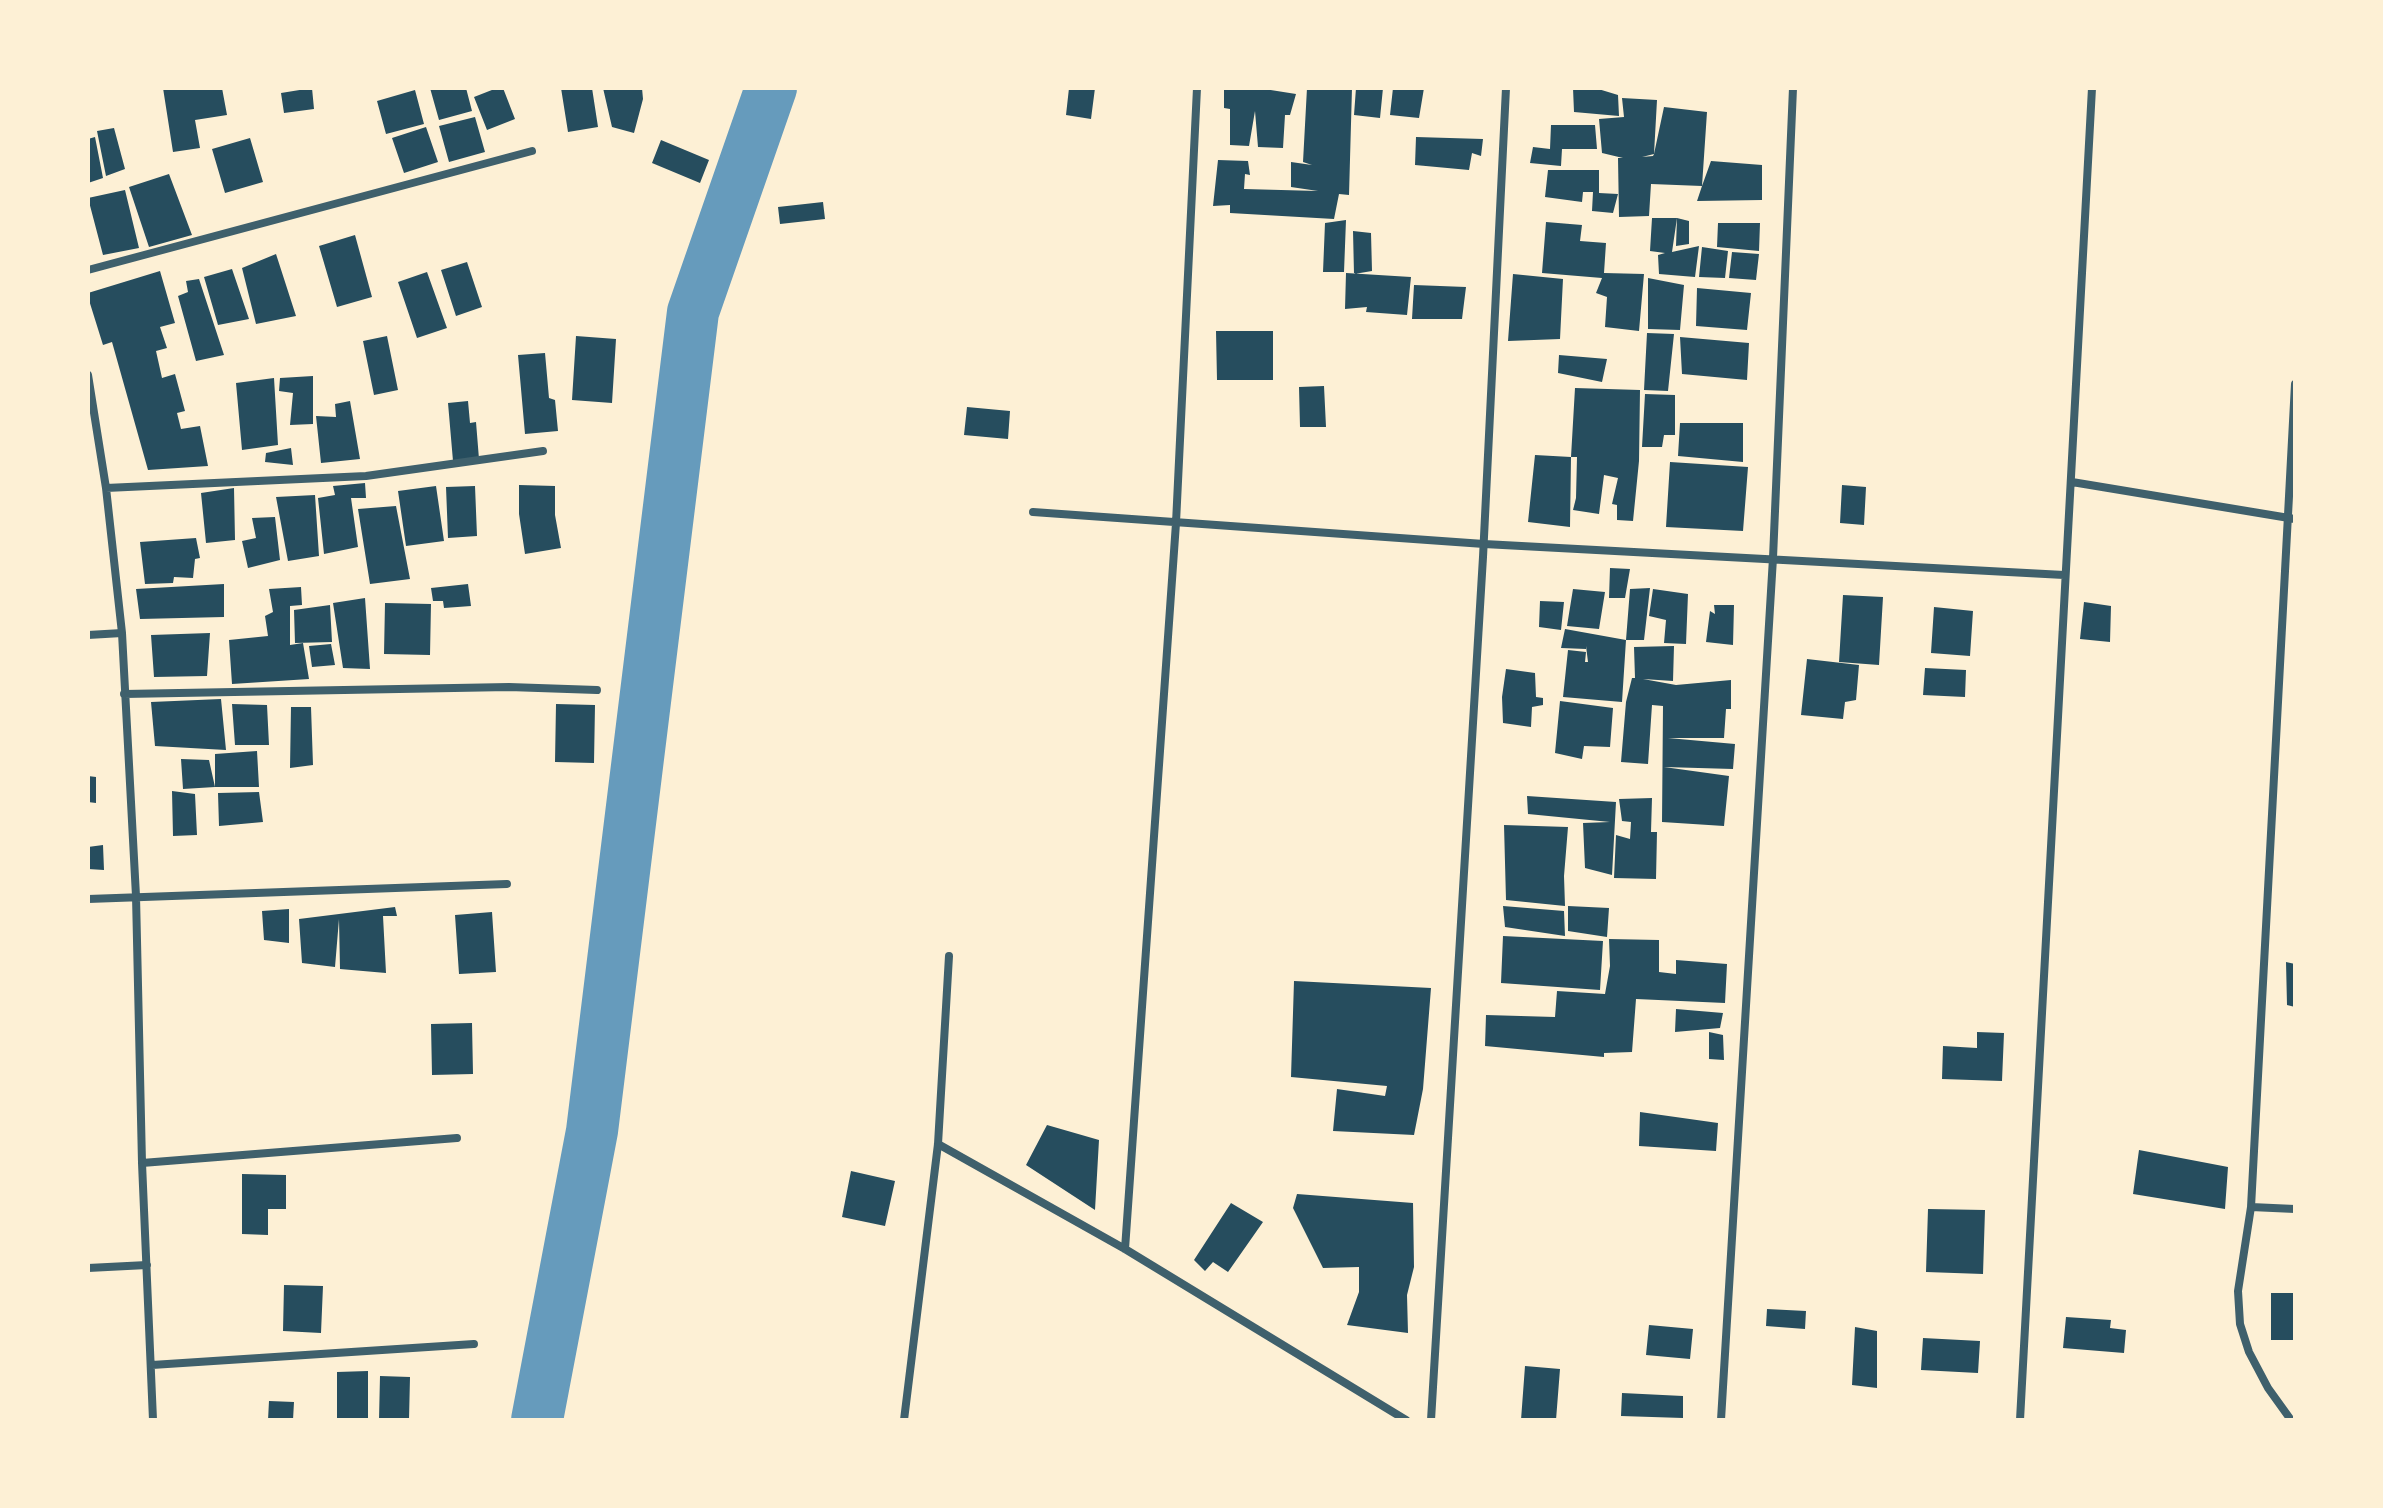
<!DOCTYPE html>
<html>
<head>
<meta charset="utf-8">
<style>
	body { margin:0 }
	#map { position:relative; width:2383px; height:1508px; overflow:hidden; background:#fdf0d5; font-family:"IBM Plex Sans",sans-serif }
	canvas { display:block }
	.frame { position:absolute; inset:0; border:90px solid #fdf0d5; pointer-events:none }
</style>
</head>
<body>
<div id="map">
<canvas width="2383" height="1508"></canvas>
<div class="frame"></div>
</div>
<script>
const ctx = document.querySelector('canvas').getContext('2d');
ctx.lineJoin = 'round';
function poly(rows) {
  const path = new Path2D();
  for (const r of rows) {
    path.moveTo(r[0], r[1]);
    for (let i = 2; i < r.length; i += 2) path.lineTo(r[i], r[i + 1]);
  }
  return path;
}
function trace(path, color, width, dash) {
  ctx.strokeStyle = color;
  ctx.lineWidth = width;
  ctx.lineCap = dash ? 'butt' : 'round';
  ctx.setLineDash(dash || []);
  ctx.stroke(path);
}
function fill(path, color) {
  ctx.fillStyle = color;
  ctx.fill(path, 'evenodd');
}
trace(poly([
	[537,1420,592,1131,693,312,771,88]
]), '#669bbc', 52);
fill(poly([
	[163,88,222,88,227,115,195,120,200,148,173,152],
	[312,88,314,109,284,113,281,93],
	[430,88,466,88,472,111,439,120],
	[497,88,503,88,515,119,487,130,474,97],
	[561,88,592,88,598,127,568,132],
	[603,88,642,88,643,99,634,133,612,127],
	[1069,88,1095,88,1091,119,1066,115],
	[1224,88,1258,88,1296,94,1290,115,1285,115,1283,148,1258,147,1255,111,1249,146,1230,145,1230,109,1224,108],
	[1307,88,1352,88,1349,195,1339,194,1334,219,1230,213,1230,205,1213,206,1218,160,1248,161,1250,175,1245,174,1244,189,1318,191,1291,187,1291,162,1312,165,1303,162],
	[1356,88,1383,88,1380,118,1354,115],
	[1393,88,1424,88,1419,118,1390,115],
	[1573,88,1595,88,1618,95,1619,116,1574,112],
	[415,90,424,124,386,134,377,101],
	[1622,98,1657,100,1654,154,1642,157,1653,156,1654,154,1664,107,1707,112,1702,186,1711,161,1762,165,1762,200,1697,201,1702,186,1651,184,1649,216,1619,217,1618,158,1623,158,1602,153,1599,119,1624,117],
	[475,117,485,152,449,162,439,126],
	[1551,125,1595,125,1597,149,1562,149,1561,166,1530,163,1533,147,1550,149],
	[426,127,438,162,404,173,392,138],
	[114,128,125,169,106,176,97,131],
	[95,137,103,178,88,183,88,139],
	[1416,137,1483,139,1481,156,1472,153,1469,170,1415,165],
	[250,138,263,182,225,193,212,149],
	[661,140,709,160,700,183,652,163],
	[1548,170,1599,170,1599,193,1618,194,1613,213,1592,211,1593,192,1583,192,1582,202,1545,197],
	[169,174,192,235,149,247,129,187],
	[125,190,139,248,103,255,88,198],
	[823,202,825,219,780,224,778,207],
	[1652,218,1677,218,1689,221,1689,244,1676,246,1677,218,1672,252,1699,246,1695,277,1659,274,1658,255,1665,253,1650,251],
	[1346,220,1344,272,1323,272,1325,223],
	[1546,222,1582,225,1580,241,1606,243,1604,273,1644,274,1639,331,1605,327,1607,297,1596,293,1602,278,1542,273],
	[1718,223,1760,223,1759,251,1717,247],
	[1353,231,1371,233,1372,271,1354,274],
	[355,235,372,297,337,307,319,246],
	[1702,247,1728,251,1725,278,1699,277],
	[1732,252,1759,254,1756,280,1729,278],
	[276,254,296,316,256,324,242,268],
	[467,262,482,307,456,316,441,270],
	[232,269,249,319,218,325,204,277],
	[160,271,175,323,160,327,167,348,156,351,162,378,175,374,185,411,177,413,181,429,200,426,208,466,148,470,112,342,103,345,88,297,88,293],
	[427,272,447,328,417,338,398,282],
	[1346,273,1411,277,1407,315,1366,312,1367,307,1345,309],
	[1513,274,1563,279,1560,339,1508,341],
	[1648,278,1684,285,1680,330,1648,329],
	[199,279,224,355,196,361,178,296,188,292,186,281],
	[1414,285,1466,287,1462,319,1412,319],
	[1697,288,1751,293,1747,330,1696,326],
	[1216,331,1273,331,1273,380,1217,380],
	[1647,333,1674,334,1668,391,1644,390],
	[387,336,398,390,374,395,363,341],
	[576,336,616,339,612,403,572,400],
	[1680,337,1749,343,1747,380,1682,374],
	[545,353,549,398,555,400,558,431,525,434,518,355],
	[1559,355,1607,359,1602,382,1558,373],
	[313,376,313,424,290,425,293,393,279,391,280,378],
	[274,378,278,445,242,450,236,383],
	[1324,386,1326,427,1300,427,1299,387],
	[1575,388,1640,390,1639,461,1633,521,1617,520,1617,505,1612,504,1618,478,1604,475,1599,514,1573,510,1576,498,1577,457,1571,457,1570,527,1528,522,1535,455,1571,457],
	[1645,394,1675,395,1675,435,1664,435,1662,447,1642,447],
	[350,401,360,459,321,463,316,416,336,417,335,404],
	[468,401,470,423,476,422,479,459,453,461,448,403],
	[967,407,1010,411,1008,439,964,435],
	[1680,423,1743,423,1743,462,1678,456],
	[291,448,293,465,265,462,266,453],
	[1670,462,1748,467,1743,531,1666,527],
	[365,483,366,498,351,498,358,547,324,554,318,498,335,495,333,486],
	[519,485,555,486,555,515,561,548,525,554,519,514],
	[1842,485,1866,487,1864,525,1840,523],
	[436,486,444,541,406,546,398,491],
	[475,486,477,536,448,538,446,487],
	[234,488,235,540,206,543,201,493],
	[315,495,319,556,288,561,276,497],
	[396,506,410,579,370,584,358,509],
	[275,517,280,560,248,568,242,541,256,538,252,518],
	[196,538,200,558,195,559,193,578,174,577,173,583,145,584,140,542],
	[1610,568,1630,569,1625,598,1609,598],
	[224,584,224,617,140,619,136,589],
	[468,584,471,606,444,608,443,601,433,601,431,588],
	[301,587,302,605,290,606,290,645,303,643,309,679,232,684,229,640,268,636,265,616,273,612,269,589],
	[1650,588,1644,640,1626,640,1630,589],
	[1573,589,1605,592,1599,629,1567,626],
	[1653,589,1688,594,1686,644,1664,643,1666,620,1649,616],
	[1843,595,1883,597,1879,665,1839,662],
	[365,598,370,669,343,668,333,603],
	[1540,601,1564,602,1561,630,1539,627],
	[2084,602,2111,606,2110,642,2080,639],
	[385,603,431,604,430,655,384,654],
	[330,605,332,642,295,643,294,610],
	[1714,605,1734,605,1733,645,1706,642,1710,611,1715,614],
	[1934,607,1973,611,1970,656,1931,653],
	[1565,629,1626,640,1622,702,1563,697,1568,650,1586,652,1585,662,1588,662,1586,646,1586,649,1561,648],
	[210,633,207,676,154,677,151,635],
	[331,644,335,665,312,667,309,646],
	[1674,646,1673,681,1643,679,1676,685,1731,680,1731,709,1726,709,1724,738,1668,738,1735,744,1733,769,1664,767,1729,776,1724,826,1662,822,1663,706,1652,705,1648,764,1621,762,1626,702,1632,678,1635,678,1634,647],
	[1807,659,1859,665,1856,700,1845,702,1843,719,1801,715],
	[1925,668,1966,670,1965,697,1923,695],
	[1506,669,1535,673,1536,697,1543,698,1543,705,1532,707,1531,727,1503,723,1502,697],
	[221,699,226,750,155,746,151,702],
	[1560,701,1613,708,1610,747,1584,746,1582,759,1555,753],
	[232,704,267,705,269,745,235,745],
	[556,704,595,705,594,763,555,762],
	[291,707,311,707,313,765,290,768],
	[257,751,259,787,215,787,215,754],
	[181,759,209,760,215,787,183,789],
	[88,776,96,777,96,803,88,802],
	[172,791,195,794,197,835,173,836],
	[259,792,263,822,219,826,218,793],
	[1527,796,1616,802,1612,875,1585,868,1583,823,1610,822,1528,814],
	[1652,798,1651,832,1657,832,1656,879,1614,878,1616,835,1630,839,1631,822,1622,821,1619,799],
	[1504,825,1568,827,1564,876,1565,906,1506,900],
	[103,845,104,870,88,869,88,847],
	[1503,906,1564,911,1565,936,1505,927],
	[1568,906,1609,908,1607,937,1568,931],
	[395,907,397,916,383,916,386,973,340,969,339,919,335,967,302,963,299,919],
	[289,909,289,943,264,940,262,911],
	[492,912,496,972,459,974,455,915],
	[1503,936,1603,941,1600,990,1501,983],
	[1609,939,1659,940,1659,972,1676,974,1676,960,1727,964,1725,1003,1636,999,1632,1052,1604,1053,1604,1057,1485,1046,1486,1015,1555,1017,1557,991,1605,994,1610,966],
	[2286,962,2295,964,2295,1007,2287,1005],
	[1294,981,1431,988,1423,1089,1414,1135,1333,1131,1337,1089,1385,1096,1387,1086,1291,1077],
	[1676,1009,1723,1013,1720,1028,1675,1032],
	[472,1023,473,1074,432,1075,431,1024],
	[1709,1032,1723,1035,1724,1060,1709,1059],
	[1977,1032,2004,1033,2002,1081,1942,1079,1943,1046,1977,1048],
	[1640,1112,1718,1123,1716,1151,1639,1146],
	[1047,1125,1099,1140,1095,1210,1026,1165],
	[2139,1150,2228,1167,2225,1209,2133,1194],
	[851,1171,895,1181,885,1226,842,1217],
	[242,1174,286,1175,286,1209,268,1209,268,1235,242,1234],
	[1297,1194,1413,1203,1414,1267,1407,1295,1408,1333,1347,1325,1359,1292,1359,1267,1323,1268,1293,1208],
	[1231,1203,1263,1222,1228,1272,1213,1262,1205,1271,1194,1260],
	[1928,1209,1985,1210,1983,1274,1926,1272],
	[284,1285,323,1286,321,1333,283,1331],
	[2271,1293,2295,1293,2295,1340,2271,1340],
	[1767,1309,1806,1311,1805,1329,1766,1326],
	[2066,1317,2111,1320,2110,1328,2126,1330,2124,1353,2063,1348],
	[1649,1325,1693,1329,1690,1359,1646,1355],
	[1855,1327,1877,1331,1877,1388,1852,1385],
	[1923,1338,1980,1341,1978,1373,1921,1370],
	[1525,1366,1560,1369,1556,1420,1521,1420],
	[368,1371,368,1420,337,1420,337,1372],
	[380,1376,410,1377,409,1420,379,1420],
	[1622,1393,1683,1396,1683,1418,1621,1416],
	[269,1401,294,1402,293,1420,268,1420]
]), '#264d5e');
trace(poly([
	[88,270,532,151],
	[88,375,106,488,122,633,136,896,142,1163,153,1420],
	[2072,482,2295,519],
	[106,488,366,476,543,451],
	[1033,512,1484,544,2064,575],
	[88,635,122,633],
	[124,694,509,687,597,690],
	[88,899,507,884],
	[938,1144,1125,1249,1406,1420],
	[142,1163,457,1138],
	[2251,1207,2295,1209],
	[1125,1249,1176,523,1197,88],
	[88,1268,147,1265],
	[152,1365,474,1344],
	[904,1420,938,1144,949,956],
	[1431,1420,1483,557,1506,88],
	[1721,1420,1773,558,1793,88],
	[2020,1420,2092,88],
	[2291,1420,2268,1388,2249,1352,2240,1324,2238,1291,2251,1207,2295,384]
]), '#3f606c', 8);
</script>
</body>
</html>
